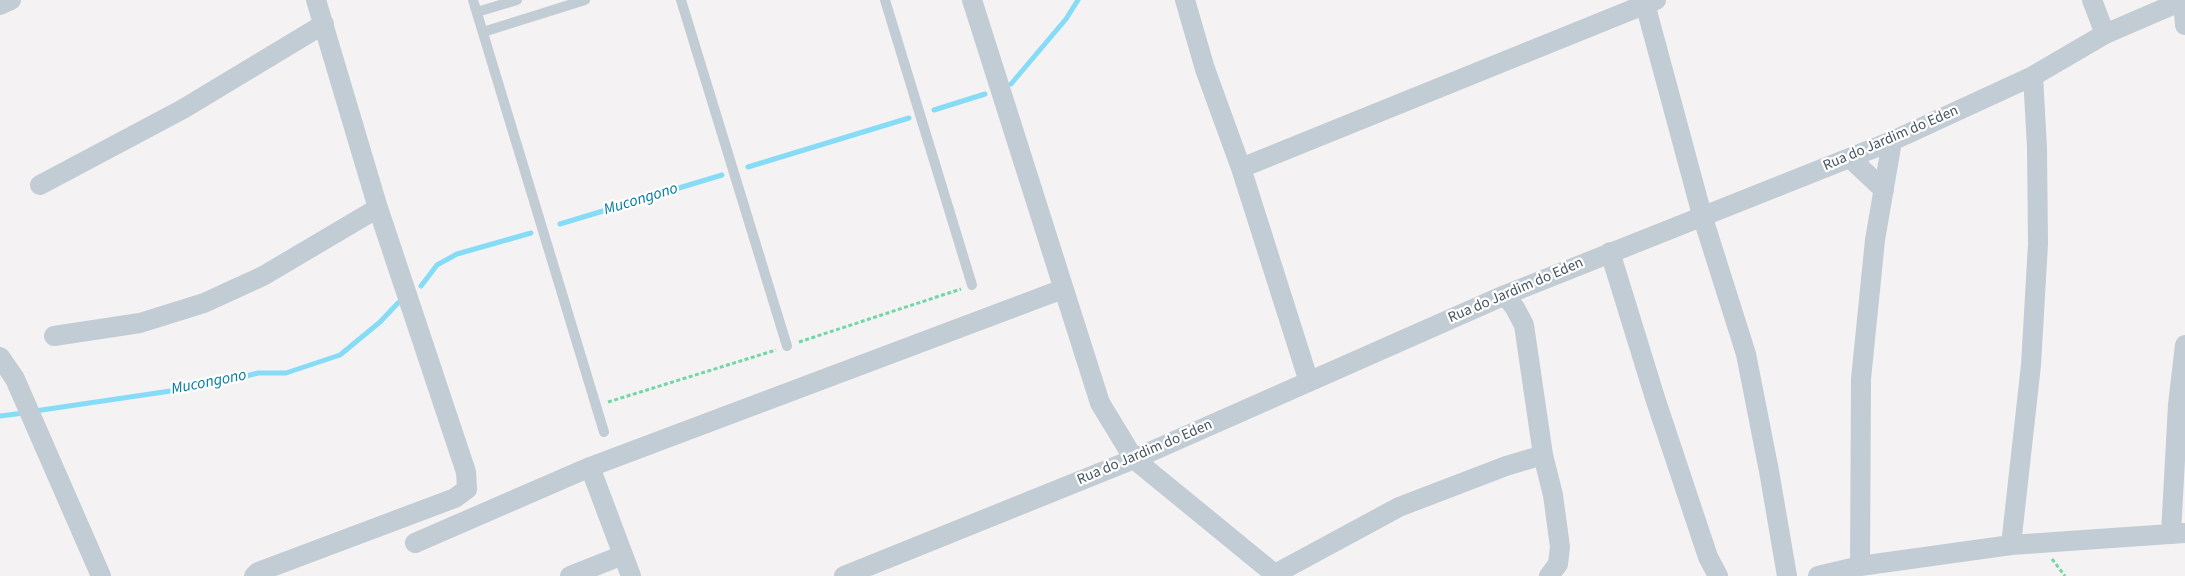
<!DOCTYPE html>
<html>
<head>
<meta charset="utf-8">
<style>
	body { margin:0 }
	canvas { display:block; background:#f4f2f2 }
</style>
</head>
<body>
<canvas width="2185" height="576"></canvas>
<script>
const ctx = document.querySelector('canvas').getContext('2d');
ctx.lineJoin = 'round';
function poly(rows) {
  const path = new Path2D();
  for (const r of rows) {
    path.moveTo(r[0], r[1]);
    for (let i = 2; i < r.length; i += 2) path.lineTo(r[i], r[i + 1]);
  }
  return path;
}
function trace(path, color, width, dash) {
  ctx.strokeStyle = color;
  ctx.lineWidth = width;
  ctx.lineCap = dash ? 'butt' : 'round';
  ctx.setLineDash(dash || []);
  ctx.stroke(path);
}
function write(font, color, halo, rows, align = 'center') {
  ctx.font = font + ' "Source Sans 3",sans-serif';
  ctx.lineWidth = 4.5;
  ctx.setLineDash([]);
  ctx.textBaseline = 'middle';
  ctx.strokeStyle = halo;
  ctx.fillStyle = color;
  for (const [text, x, y, turn = 0] of rows) {
    ctx.save();
    ctx.translate(x, y);
    ctx.rotate((+turn || 0) * Math.PI / 180);
    ctx.textAlign = isNaN(turn) ? turn : align;
    if (halo) ctx.strokeText(text, 0, 0);
    ctx.fillText(text, 0, 0);
    ctx.restore();
  }
}
trace(poly([
	[1011,84,1066,19,1078,0],
	[934,110,985,94],
	[748,167,909,118],
	[560,224,722,175],
	[421,286,437,265,457,254,531,233],
	[35,411,211,385,258,373,286,373,340,355,380,322,398,303],
	[0,416,24,413]
]), '#86dcf6', 5);
trace(poly([
	[799,342,961,289],
	[608,402,776,350],
	[2052,559,2065,576]
]), '#71d7a7', 3, [4, 2.5]);
trace(poly([
	[473,0,604,432],
	[681,0,787,346],
	[885,0,972,285],
	[477,12,517,0],
	[483,32,585,0]
]), '#c2ccd5', 10);
trace(poly([
	[972,0,1100,403,1134,459,1277,576],
	[1185,0,1205,69,1241,168,1309,382],
	[1644,0,1702,215,1746,354,1769,471,1787,576],
	[2092,0,2105,34],
	[2183,1,2185,25],
	[0,5,11,0],
	[1850,158,1884,190],
	[1241,168,1656,0],
	[40,185,183,109,324,24],
	[1610,252,1656,401,1708,557,1718,576],
	[1505,295,1515,308,1524,325,1543,455],
	[54,336,140,323,204,303,263,276,378,208],
	[0,357,15,379,101,576],
	[590,467,631,576],
	[2171,533,2178,405,2185,345],
	[415,543,590,467,1063,289],
	[2011,545,2031,365,2038,244,2037,147,2033,76],
	[1860,566,1861,379,1875,240,1892,141],
	[1275,574,1399,507,1506,466,1543,455,1553,495,1560,547,1558,564,1549,576],
	[254,576,258,572,455,498,467,489,466,472,378,208,316,0],
	[570,576,623,555],
	[844,576,1134,459,1505,295,1892,141,2033,76,2105,34,2184,0],
	[1818,576,1860,566,2011,545,2185,533]
]), '#c2ccd5', 20);
write('15px', '#475562', '#fff', [
	["Rua do Jardim do Eden",1891,139,-23],
	["Rua do Jardim do Eden",1516,291,-23],
	["Rua do Jardim do Eden",1145,453,-23]
]);
write('italic 16px', '#037da2', '#fff', [
	["Mucongono",641,200,-17],
	["Mucongono",209,383,-11]
]);
</script>
</body>
</html>
